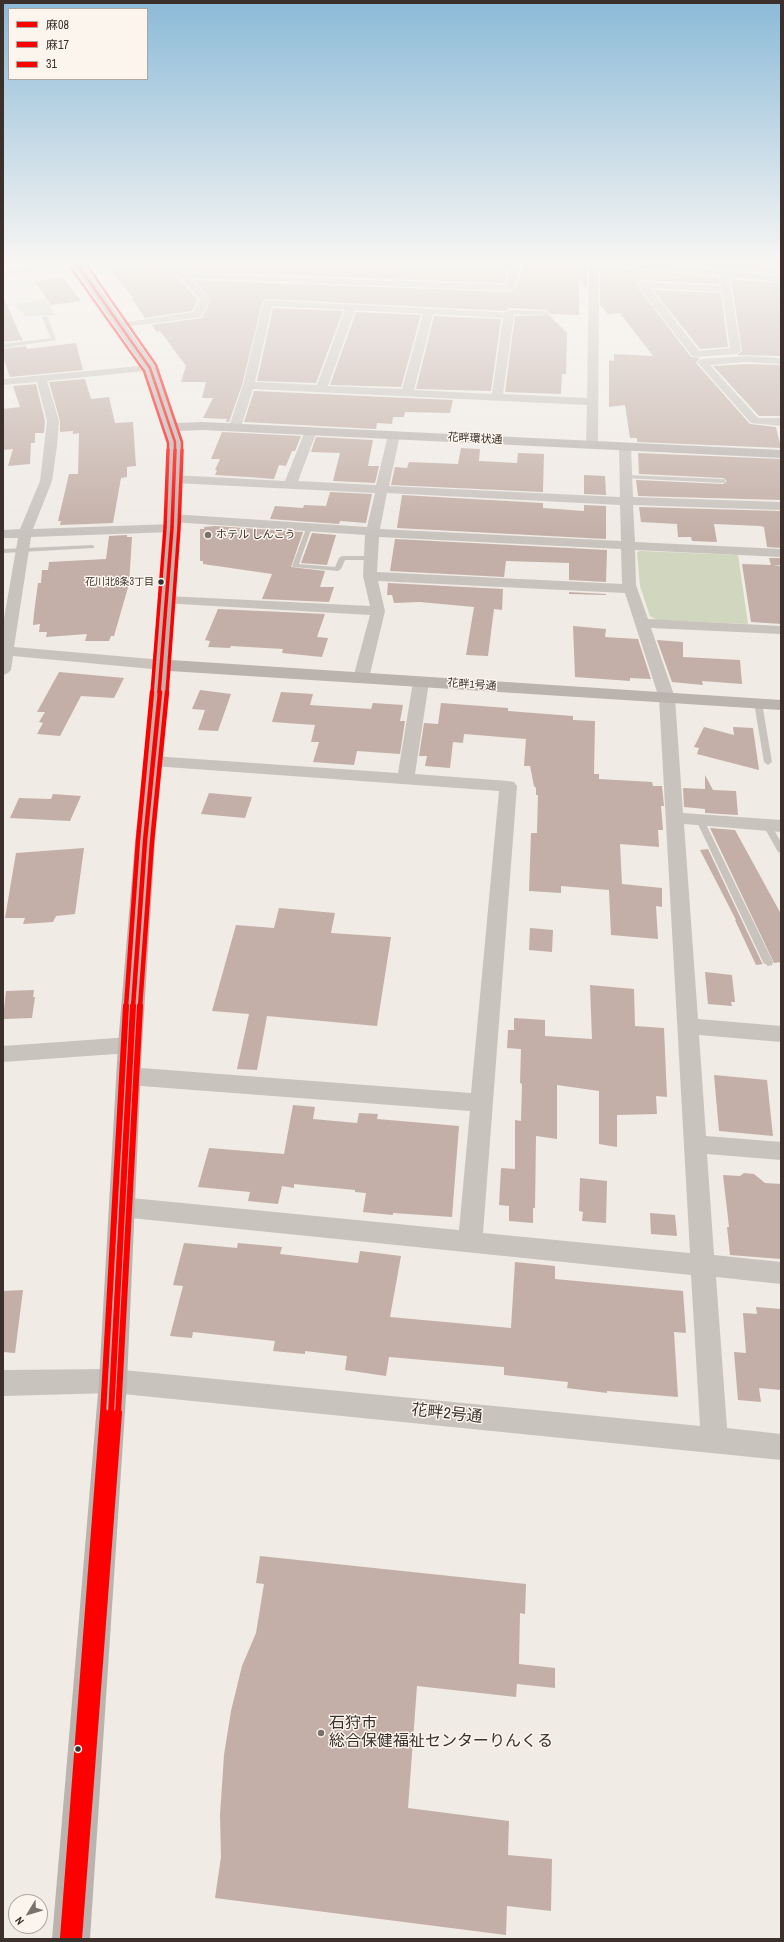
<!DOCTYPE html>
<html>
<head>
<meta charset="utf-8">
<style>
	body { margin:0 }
	#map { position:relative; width:784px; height:1942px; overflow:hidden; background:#f0ebe5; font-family:"Archivo Narrow","Noto Sans JP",sans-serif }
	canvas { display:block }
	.frame { position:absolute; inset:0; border:4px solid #3b302b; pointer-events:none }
	.legend { position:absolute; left:8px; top:8px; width:140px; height:72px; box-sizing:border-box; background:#fbf5ee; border:1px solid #aea6a0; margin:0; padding:5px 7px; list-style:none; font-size:12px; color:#3b302b }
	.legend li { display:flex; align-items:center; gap:8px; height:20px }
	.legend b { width:20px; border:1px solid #aea6a0 }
	.north { position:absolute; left:8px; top:1894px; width:40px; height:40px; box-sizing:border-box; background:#fbf5ee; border:1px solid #aea6a0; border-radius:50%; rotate:232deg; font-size:11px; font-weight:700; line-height:16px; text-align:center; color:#3b302b }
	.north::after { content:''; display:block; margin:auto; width:14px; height:18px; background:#7a716c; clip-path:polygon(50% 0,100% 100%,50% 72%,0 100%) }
</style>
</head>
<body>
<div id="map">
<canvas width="784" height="1942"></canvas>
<div class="frame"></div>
<ul class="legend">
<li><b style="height:5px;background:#f00"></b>麻08</li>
<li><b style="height:5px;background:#f00"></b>麻17</li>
<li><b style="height:5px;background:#f00"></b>31</li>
</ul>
<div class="north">N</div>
</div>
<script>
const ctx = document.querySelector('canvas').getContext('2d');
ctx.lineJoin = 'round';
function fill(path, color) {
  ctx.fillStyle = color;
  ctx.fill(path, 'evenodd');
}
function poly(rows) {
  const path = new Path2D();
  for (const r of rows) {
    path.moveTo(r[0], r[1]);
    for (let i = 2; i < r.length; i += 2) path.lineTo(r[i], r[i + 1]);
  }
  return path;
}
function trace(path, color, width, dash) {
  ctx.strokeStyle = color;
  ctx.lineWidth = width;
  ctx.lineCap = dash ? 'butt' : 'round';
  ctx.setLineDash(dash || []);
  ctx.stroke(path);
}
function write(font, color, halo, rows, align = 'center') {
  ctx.font = font + ' "Archivo Narrow","Noto Sans JP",sans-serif';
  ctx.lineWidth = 3;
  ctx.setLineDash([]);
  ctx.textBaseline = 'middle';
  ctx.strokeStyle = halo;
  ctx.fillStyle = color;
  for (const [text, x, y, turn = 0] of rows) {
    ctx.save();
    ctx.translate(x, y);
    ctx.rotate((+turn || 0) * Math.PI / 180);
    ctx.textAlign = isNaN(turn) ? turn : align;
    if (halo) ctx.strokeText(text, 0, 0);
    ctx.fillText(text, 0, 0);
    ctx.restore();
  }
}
fill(poly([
	[46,299,55,315,24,316,22,311,19,311,16,304],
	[640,551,738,555,748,624,657,620,650,616,640,586,637,552]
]), '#d1d6bf');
fill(poly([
	[141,264,166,264,198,300,192,311,145,318,132,299,134,299,110,269],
	[179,264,393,264,507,270,505,283,186,272],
	[524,264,578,264,578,267,587,267,587,289,579,279,579,315,551,314,547,310,509,308,505,311,267,299,262,303,242,385,229,422,226,422,227,419,203,418,213,398,202,398,206,382,181,382,186,366,160,331,157,332,151,325,202,318,211,300,194,280,510,292,516,288],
	[679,264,781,264,781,274],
	[600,268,631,269,719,277,719,284,642,280,636,285,691,357,700,358,696,363,750,424,776,427,781,448,637,442,637,438,630,438,625,405,609,407,609,360,614,361,614,354,653,356,620,313,608,314,600,305],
	[63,277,81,301,51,305,34,281],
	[731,279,781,283,781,356,737,355,742,351],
	[653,290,721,293,728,347,700,349],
	[3,295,20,335,23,340,3,342],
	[273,308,343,311,316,383,257,381],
	[356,312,421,315,401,387,330,385],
	[549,315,567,333,566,374,562,374,561,394,505,392,515,316],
	[434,316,501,319,491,391,416,389],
	[76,343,83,370,10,377,3,357,3,349,26,346,27,349],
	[746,364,781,365,781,416,759,416,713,366],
	[85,379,91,399,109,397,115,423,133,422,136,466,127,467,127,477,121,478,113,523,60,525,61,521,58,521,69,474,78,474,79,433,73,434,73,431,60,432,60,421,49,382],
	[36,384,45,421,44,433,35,433,35,443,31,443,30,464,8,466,13,449,3,450,3,409,20,407,13,386],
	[254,391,453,400,450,413,405,412,404,417,393,417,392,424,377,423,376,429,244,422],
	[222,432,301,436,295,451,292,451,286,466,279,465,274,479,248,477,215,475,217,470,215,470,220,459,211,459],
	[316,437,373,440,368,466,379,466,375,483,333,481,340,453,311,452],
	[461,448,480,449,479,461,517,463,518,453,544,454,543,492,391,485,395,467,407,468,409,462,458,464],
	[638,453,781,459,781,500,638,496,636,480,723,484,727,481,723,478,639,474],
	[584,475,605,476,606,495,584,494],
	[330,492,372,494,366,523,340,521,339,524,270,519,275,506,303,508,304,505,326,506],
	[402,495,543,503,543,508,584,511,584,505,606,506,606,539,397,528],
	[639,507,781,511,781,548,767,547,764,527,760,526,714,524,717,542,692,541,691,537,678,537,677,524,641,522],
	[215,526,303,532,291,567,325,571,320,587,334,587,329,602,262,599,272,574,203,564,203,561,200,561,200,529,204,529,204,527],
	[312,533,336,535,327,565,301,563],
	[127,535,127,537,132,537,129,584,114,636,111,636,109,641,85,641,87,634,46,637,47,632,39,632,40,624,33,625,34,613,38,583,41,583,42,570,48,570,49,562,106,559,109,536],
	[395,539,607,550,606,582,569,580,569,563,506,561,504,577,390,571],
	[769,558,781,558,781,565,773,566,781,566,781,624,751,622,742,564,771,565],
	[388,583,503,589,502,610,494,609,488,656,466,655,474,607,420,602,394,603,392,595,387,595],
	[569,592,606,594,606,595,569,594],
	[218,609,325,614,317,637,328,638,322,657,282,653,283,649,231,646,230,648,208,647,210,641,205,640],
	[573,626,606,629,605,637,638,639,651,679,630,678,630,681,575,677],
	[657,640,683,642,683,657,740,660,742,684,702,681,703,685,672,682],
	[59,672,124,678,114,698,81,696,60,736,37,734,43,723,39,722,45,712,37,712],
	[200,690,231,694,218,731,198,730,205,710,192,709],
	[281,692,313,694,310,705,371,709,373,703,403,705,400,721,405,721,400,754,357,751,354,765,313,762,319,742,311,742,315,725,272,722],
	[441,703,508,708,508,711,573,716,573,720,595,721,594,774,599,774,599,779,652,782,653,786,662,786,664,806,661,806,663,830,658,830,659,847,620,844,622,884,662,888,662,907,656,906,658,939,611,935,609,890,561,886,561,893,529,891,531,833,537,833,538,795,536,795,536,788,534,786,530,766,524,766,526,739,464,734,463,743,453,742,450,768,425,766,427,756,419,756,424,723,438,724],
	[704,727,734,735,733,727,753,728,759,770,697,754,699,748,694,747],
	[705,775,713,790,736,791,738,815,705,813,705,809,684,807,683,788,705,789],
	[209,793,252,797,245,818,201,814],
	[53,794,81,796,70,821,10,818,19,798,51,799],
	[710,828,735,830,781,914,781,962,774,963],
	[84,848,75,914,56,916,53,922,23,924,25,918,5,918,16,853],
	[708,849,762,963,763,964,756,965,735,920,736,920,700,850],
	[279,908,335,913,331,933,391,937,377,1026,267,1016,257,1070,237,1069,249,1014,212,1011,236,925,274,928],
	[530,928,553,930,552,952,529,950],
	[705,972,732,975,735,1002,731,1002,732,1006,708,1004],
	[590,985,634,989,635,1026,664,1028,667,1097,656,1096,657,1114,617,1115,617,1147,599,1144,599,1091,557,1085,557,1139,536,1136,535,1208,533,1208,533,1223,509,1221,509,1206,499,1205,501,1168,515,1169,515,1120,521,1121,522,1084,520,1083,521,1049,507,1048,508,1030,514,1030,514,1018,545,1020,545,1036,592,1039],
	[34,990,33,997,35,997,32,1018,3,1019,6,991],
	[714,1075,767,1080,773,1136,719,1131],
	[293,1105,315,1107,313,1119,357,1123,359,1113,378,1114,377,1119,459,1126,452,1217,393,1213,393,1215,363,1212,366,1193,355,1192,355,1190,294,1184,294,1188,282,1186,278,1204,248,1201,250,1192,198,1187,209,1148,284,1154],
	[744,1173,754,1174,765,1183,781,1184,781,1259,730,1255,727,1227,729,1227,723,1175,740,1176],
	[580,1178,607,1181,606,1223,582,1221,583,1212,579,1211],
	[650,1213,675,1215,677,1236,651,1234],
	[184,1243,237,1248,238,1243,282,1247,280,1254,358,1263,360,1251,401,1256,390,1317,511,1328,515,1262,555,1266,555,1279,683,1291,686,1333,674,1332,678,1397,607,1391,607,1393,567,1388,568,1382,504,1375,504,1367,389,1357,386,1376,345,1370,347,1356,305,1351,305,1354,273,1351,275,1341,193,1332,192,1338,170,1336,183,1286,173,1285],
	[23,1290,15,1353,3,1352,3,1291],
	[756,1307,781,1309,781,1390,759,1388,761,1402,738,1400,734,1352,746,1353,743,1313,757,1314],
	[260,1556,526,1584,525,1614,520,1613,519,1664,555,1668,555,1688,517,1684,516,1697,417,1686,408,1808,509,1821,508,1855,552,1859,551,1911,507,1906,506,1935,215,1898,221,1857,220,1815,224,1755,231,1711,242,1666,256,1633,264,1584,256,1583]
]), '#c3afa7');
fill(poly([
	[27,264,31,264,35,271,3,274,3,272,30,269,27,264],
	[509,310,547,311,550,313,547,315,512,314,509,317,506,315,506,312,509,310],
	[45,316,48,318,56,340,3,348,3,344,51,338,42,318,45,316],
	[626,475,723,479,726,481,723,483,624,478,624,476,626,475],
	[307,526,312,527,299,564,335,567,339,558,342,556,371,556,374,558,371,560,345,560,341,569,338,571,293,567,292,566,307,526],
	[92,545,94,546,94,548,3,553,3,549,92,545],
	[755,701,761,701,762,703,772,762,768,765,764,762,754,703,755,701],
	[700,817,704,820,773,962,772,965,768,966,763,962,696,820,700,817],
	[767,822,770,823,781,842,781,853,778,852,763,825,767,822]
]), '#c9c3be');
fill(poly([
	[167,264,177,264,185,273,506,285,509,269,464,267,459,264,520,264,520,267,515,288,510,291,190,278,210,300,201,317,117,328,116,326,121,323,193,312,200,300,167,264],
	[589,264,599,264,598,445,596,448,588,448,586,445,587,405,253,389,241,427,235,431,229,427,243,385,263,303,268,300,513,313,514,315,503,394,587,398,589,264],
	[272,306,345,310,317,385,255,382,272,306],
	[355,310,423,314,402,389,328,386,355,310],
	[433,314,503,318,492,394,414,390,433,314],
	[624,264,659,264,781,276,781,282,729,277,741,351,736,354,696,357,692,356,637,285,642,282,721,286,720,276,629,267,624,264],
	[650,288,722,292,730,348,699,351,650,288],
	[746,356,781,358,781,364,746,362,710,365,758,418,781,418,781,426,751,423,697,362,702,359,746,356],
	[150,365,154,366,155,368,154,370,47,381,59,421,57,446,52,481,33,529,172,524,177,525,179,528,177,531,172,532,31,537,14,647,163,660,168,662,171,665,168,668,163,670,13,656,11,670,8,673,3,675,3,624,18,538,3,538,3,530,20,529,40,481,47,421,37,382,3,385,3,379,150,365],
	[311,427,317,431,298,481,376,485,388,435,394,431,400,435,389,486,620,497,619,447,625,443,631,447,633,497,781,502,781,510,633,505,635,542,781,549,781,557,635,550,636,585,648,619,781,626,781,634,651,628,675,698,683,813,781,820,781,832,684,824,698,1019,781,1026,781,1042,699,1035,706,1136,781,1142,781,1160,707,1154,714,1255,781,1262,781,1284,716,1277,727,1428,781,1434,781,1460,113,1393,3,1396,3,1370,113,1369,700,1426,691,1275,121,1217,113,1214,109,1207,113,1200,121,1197,459,1230,470,1111,128,1085,120,1082,117,1076,120,1070,128,1067,471,1093,499,791,153,766,147,765,145,761,147,757,153,756,398,773,413,682,415,679,421,677,427,679,429,682,415,774,508,781,514,782,517,786,483,1233,690,1253,659,698,625,593,378,581,385,611,369,678,367,681,361,683,355,681,353,678,370,615,162,603,160,600,162,597,167,596,370,606,363,576,365,535,172,522,167,521,165,518,167,515,172,514,367,527,375,493,174,483,168,479,174,475,285,481,305,431,311,427],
	[387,493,620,505,621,541,380,529,387,493],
	[379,537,621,549,622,584,377,572,379,537],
	[130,1037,137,1039,141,1045,137,1051,130,1053,3,1062,3,1046,130,1037]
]), '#c9c3be');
fill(poly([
	[72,264,82,264,156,368,175,423,203,422,781,450,781,458,203,430,178,431,182,442,179,528,171,660,781,700,781,710,170,671,155,841,142,1045,127,1381,90,1939,52,1939,99,1381,118,1045,135,841,156,647,165,528,168,442,144,368,72,264]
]), '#bab3ae');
trace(poly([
	[77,264,150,368,175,442,175,451]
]), '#f00', 2.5);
trace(poly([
	[159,693,172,528,175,450]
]), '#f00', 3.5);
trace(poly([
	[133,1007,145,841,160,692]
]), '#f00', 4.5);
trace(poly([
	[111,1414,133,1006]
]), '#f00', 6);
trace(poly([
	[71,1939,111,1413]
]), '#f00', 8);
trace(poly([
	[86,264,156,365,182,442,182,451]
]), '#f00', 2.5);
trace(poly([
	[167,693,179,528,182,450]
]), '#f00', 3.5);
trace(poly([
	[140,1007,152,842,167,692]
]), '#f00', 4.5);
trace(poly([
	[118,1414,140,1006]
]), '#f00', 6);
trace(poly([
	[78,1939,118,1413]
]), '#f00', 8);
trace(poly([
	[71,268,144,371,168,443,168,451]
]), '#f00', 2.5);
trace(poly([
	[152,693,165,528,168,450]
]), '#f00', 3.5);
trace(poly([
	[126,1007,138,840,152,692]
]), '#f00', 4.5);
trace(poly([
	[103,1414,126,1006]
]), '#f00', 6);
trace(poly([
	[64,1938,104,1413]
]), '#f00', 8);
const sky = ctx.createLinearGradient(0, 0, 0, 536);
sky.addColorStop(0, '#8bbad8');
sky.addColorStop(0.49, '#f8f6f3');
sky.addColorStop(1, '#f8f6f300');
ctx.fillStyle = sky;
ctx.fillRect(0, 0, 784, 536);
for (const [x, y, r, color] of [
	[208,535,4,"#7a716c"],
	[161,582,3.5,"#3b302b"],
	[321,1733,4,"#7a716c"],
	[78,1749,3.5,"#3b302b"]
]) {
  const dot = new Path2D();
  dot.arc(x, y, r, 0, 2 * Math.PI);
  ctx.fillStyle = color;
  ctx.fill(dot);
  trace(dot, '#fbf5ee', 1.5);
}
write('10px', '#3b302b', '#fbf5ee', [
	["花川北6条3丁目",154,582]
], 'right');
write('11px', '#3b302b', '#fbf5ee', [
	["花畔環状通",475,439,3],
	["花畔1号通",472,685,4]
]);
write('11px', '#3b302b', '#fbf5ee', [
	["ホテル しんこう",216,535]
], 'left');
write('16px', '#3b302b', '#fbf5ee', [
	["花畔2号通",447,1414,6]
]);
write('16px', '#3b302b', '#fbf5ee', [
	["石狩市",329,1724],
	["総合保健福祉センターりんくる",329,1742]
], 'left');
</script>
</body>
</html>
